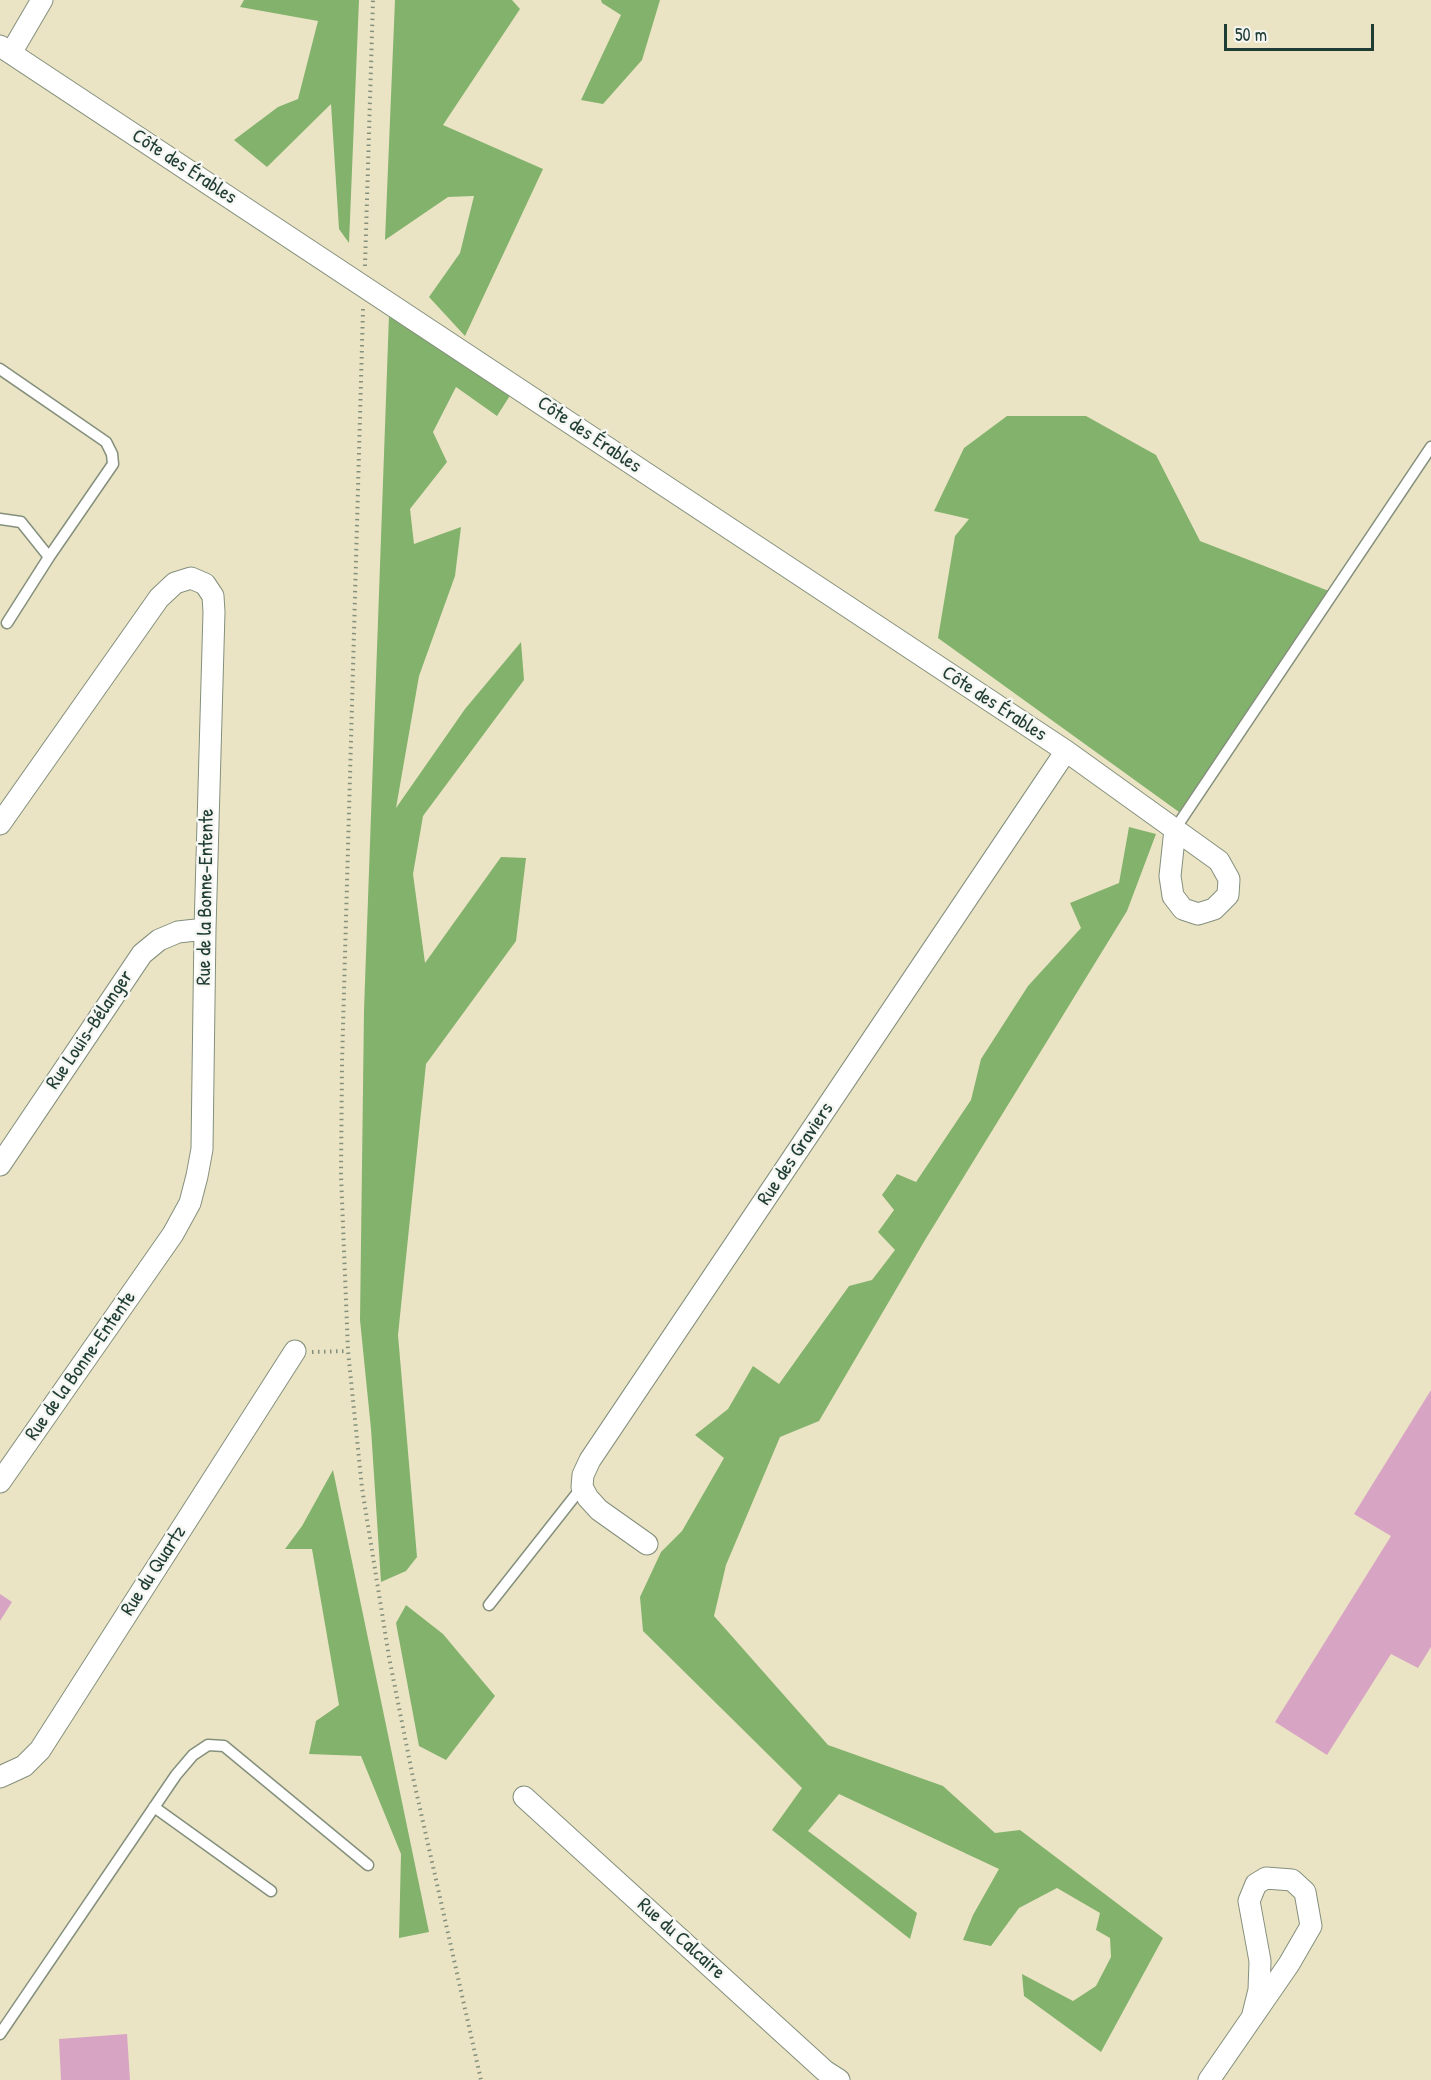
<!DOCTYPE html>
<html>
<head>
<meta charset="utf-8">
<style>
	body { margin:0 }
	#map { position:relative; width:1431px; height:2080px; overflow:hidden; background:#eae4c5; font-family:"Patrick Hand",sans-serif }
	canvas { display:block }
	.scale { position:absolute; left:1224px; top:24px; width:150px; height:27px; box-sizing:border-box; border:3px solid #1f3d34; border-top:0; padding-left:8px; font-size:18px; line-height:21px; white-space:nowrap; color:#1f3d34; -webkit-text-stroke:4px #f6f6f2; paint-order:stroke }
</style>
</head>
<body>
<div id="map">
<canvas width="1431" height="2080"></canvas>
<div class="scale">50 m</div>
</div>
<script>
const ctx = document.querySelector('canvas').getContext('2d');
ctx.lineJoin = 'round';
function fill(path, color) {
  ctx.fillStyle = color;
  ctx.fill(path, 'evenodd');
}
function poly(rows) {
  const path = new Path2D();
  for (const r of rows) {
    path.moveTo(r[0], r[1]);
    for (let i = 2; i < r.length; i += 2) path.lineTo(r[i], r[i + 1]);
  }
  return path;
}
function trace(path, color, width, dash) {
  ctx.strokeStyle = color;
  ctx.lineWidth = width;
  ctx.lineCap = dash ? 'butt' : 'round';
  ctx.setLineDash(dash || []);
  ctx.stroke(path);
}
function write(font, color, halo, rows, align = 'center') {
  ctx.font = font + ' "Patrick Hand",sans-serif';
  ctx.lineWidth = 5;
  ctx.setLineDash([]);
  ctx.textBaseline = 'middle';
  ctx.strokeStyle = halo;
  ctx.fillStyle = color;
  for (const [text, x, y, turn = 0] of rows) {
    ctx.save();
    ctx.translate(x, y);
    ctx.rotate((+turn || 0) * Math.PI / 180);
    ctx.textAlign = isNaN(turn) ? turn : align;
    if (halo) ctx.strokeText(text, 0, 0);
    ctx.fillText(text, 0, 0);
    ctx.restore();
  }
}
fill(poly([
	[244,0,359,0,349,243,339,229,331,104,267,167,234,140,278,107,298,99,318,21,240,7],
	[395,0,512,0,520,9,443,125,543,169,465,336,429,297,460,253,474,196,448,197,385,240],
	[601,0,660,0,642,60,603,104,581,100,621,15,602,3],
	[389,315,511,394,497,416,456,387,433,432,447,462,410,509,414,544,461,527,455,576,419,676,396,808,465,709,521,642,524,680,423,816,413,874,425,963,501,857,526,858,516,941,426,1064,398,1335,417,1557,406,1571,381,1582,371,1429,360,1320,364,1010],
	[1007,416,1086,416,1156,455,1200,541,1334,593,1179,812,938,638,955,536,969,519,934,511,964,448],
	[1129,827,1156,834,1127,911,925,1240,819,1421,780,1437,726,1565,714,1616,828,1745,943,1786,995,1833,1020,1830,1163,1938,1101,2052,1024,1996,1022,1974,1073,2001,1096,1986,1111,1957,1110,1938,1096,1930,1100,1913,1057,1888,1019,1908,991,1946,963,1940,973,1915,999,1869,839,1794,808,1831,917,1913,910,1939,772,1830,802,1788,643,1631,640,1597,661,1552,682,1531,724,1458,695,1435,728,1409,753,1366,779,1384,849,1286,872,1280,895,1250,878,1232,894,1210,882,1195,897,1174,916,1182,971,1100,981,1059,1028,986,1081,928,1070,903,1119,883],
	[333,1470,429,1932,399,1938,401,1854,361,1756,309,1754,316,1721,339,1705,312,1549,285,1549,302,1526],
	[406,1605,443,1634,495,1696,446,1760,419,1746,396,1623]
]), '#83b26c');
fill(poly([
	[1431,1390,1431,1647,1418,1668,1391,1654,1327,1755,1275,1722,1391,1536,1354,1514],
	[0,1594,12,1602,0,1621],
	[127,2034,130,2080,61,2080,59,2039]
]), '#d8a4c4');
const service = poly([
	[0,369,106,442,112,454,113,464,49,557],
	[0,519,21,522,49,557,7,623],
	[1175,829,1431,447],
	[489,1605,582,1487],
	[154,1807,271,1891],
	[0,2034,176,1775,193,1755,208,1745,224,1746,368,1865]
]);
const minor = poly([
	[0,46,1066,751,1219,861,1229,879,1228,895,1214,909,1198,914,1183,909,1173,896,1170,876,1175,829],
	[11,53,42,0],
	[0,824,159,598,175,583,191,578,205,584,213,596,214,612,205,929,202,1149,197,1176,190,1203,173,1234,0,1482],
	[0,1165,142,954,159,940,178,932,205,929],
	[647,1544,599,1510,588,1498,582,1487,583,1475,590,1460,1066,751],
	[0,1777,24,1766,40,1750,295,1351],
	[524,1797,825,2071,839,2080],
	[1209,2080,1289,1964,1311,1926,1305,1892,1292,1880,1266,1878,1256,1884,1249,1901,1260,1961,1259,1990,1253,2014]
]);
trace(service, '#84907c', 13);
trace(minor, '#84907c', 23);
trace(poly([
	[365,266,373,0],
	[363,309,342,1063,341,1175,348,1351,362,1488,389,1657,412,1773,481,2080],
	[312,1352,348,1351]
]), '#84907c', 4, [1.5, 4.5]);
trace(service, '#fff', 10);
trace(minor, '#fff', 21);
write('20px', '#1f3d34', '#f6f6f2', [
	["Côte des Érables",184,167,33],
	["Côte des Érables",589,435,34],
	["Côte des Érables",994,704,33],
	["Rue de la Bonne-Entente",206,897,-89],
	["Rue Louis-Bélanger",90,1030,-56],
	["Rue des Graviers",796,1154,-56],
	["Rue de la Bonne-Entente",81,1366,-55],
	["Rue du Quartz",154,1571,-57],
	["Rue du Calcaire",681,1939,42]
]);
</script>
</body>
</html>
